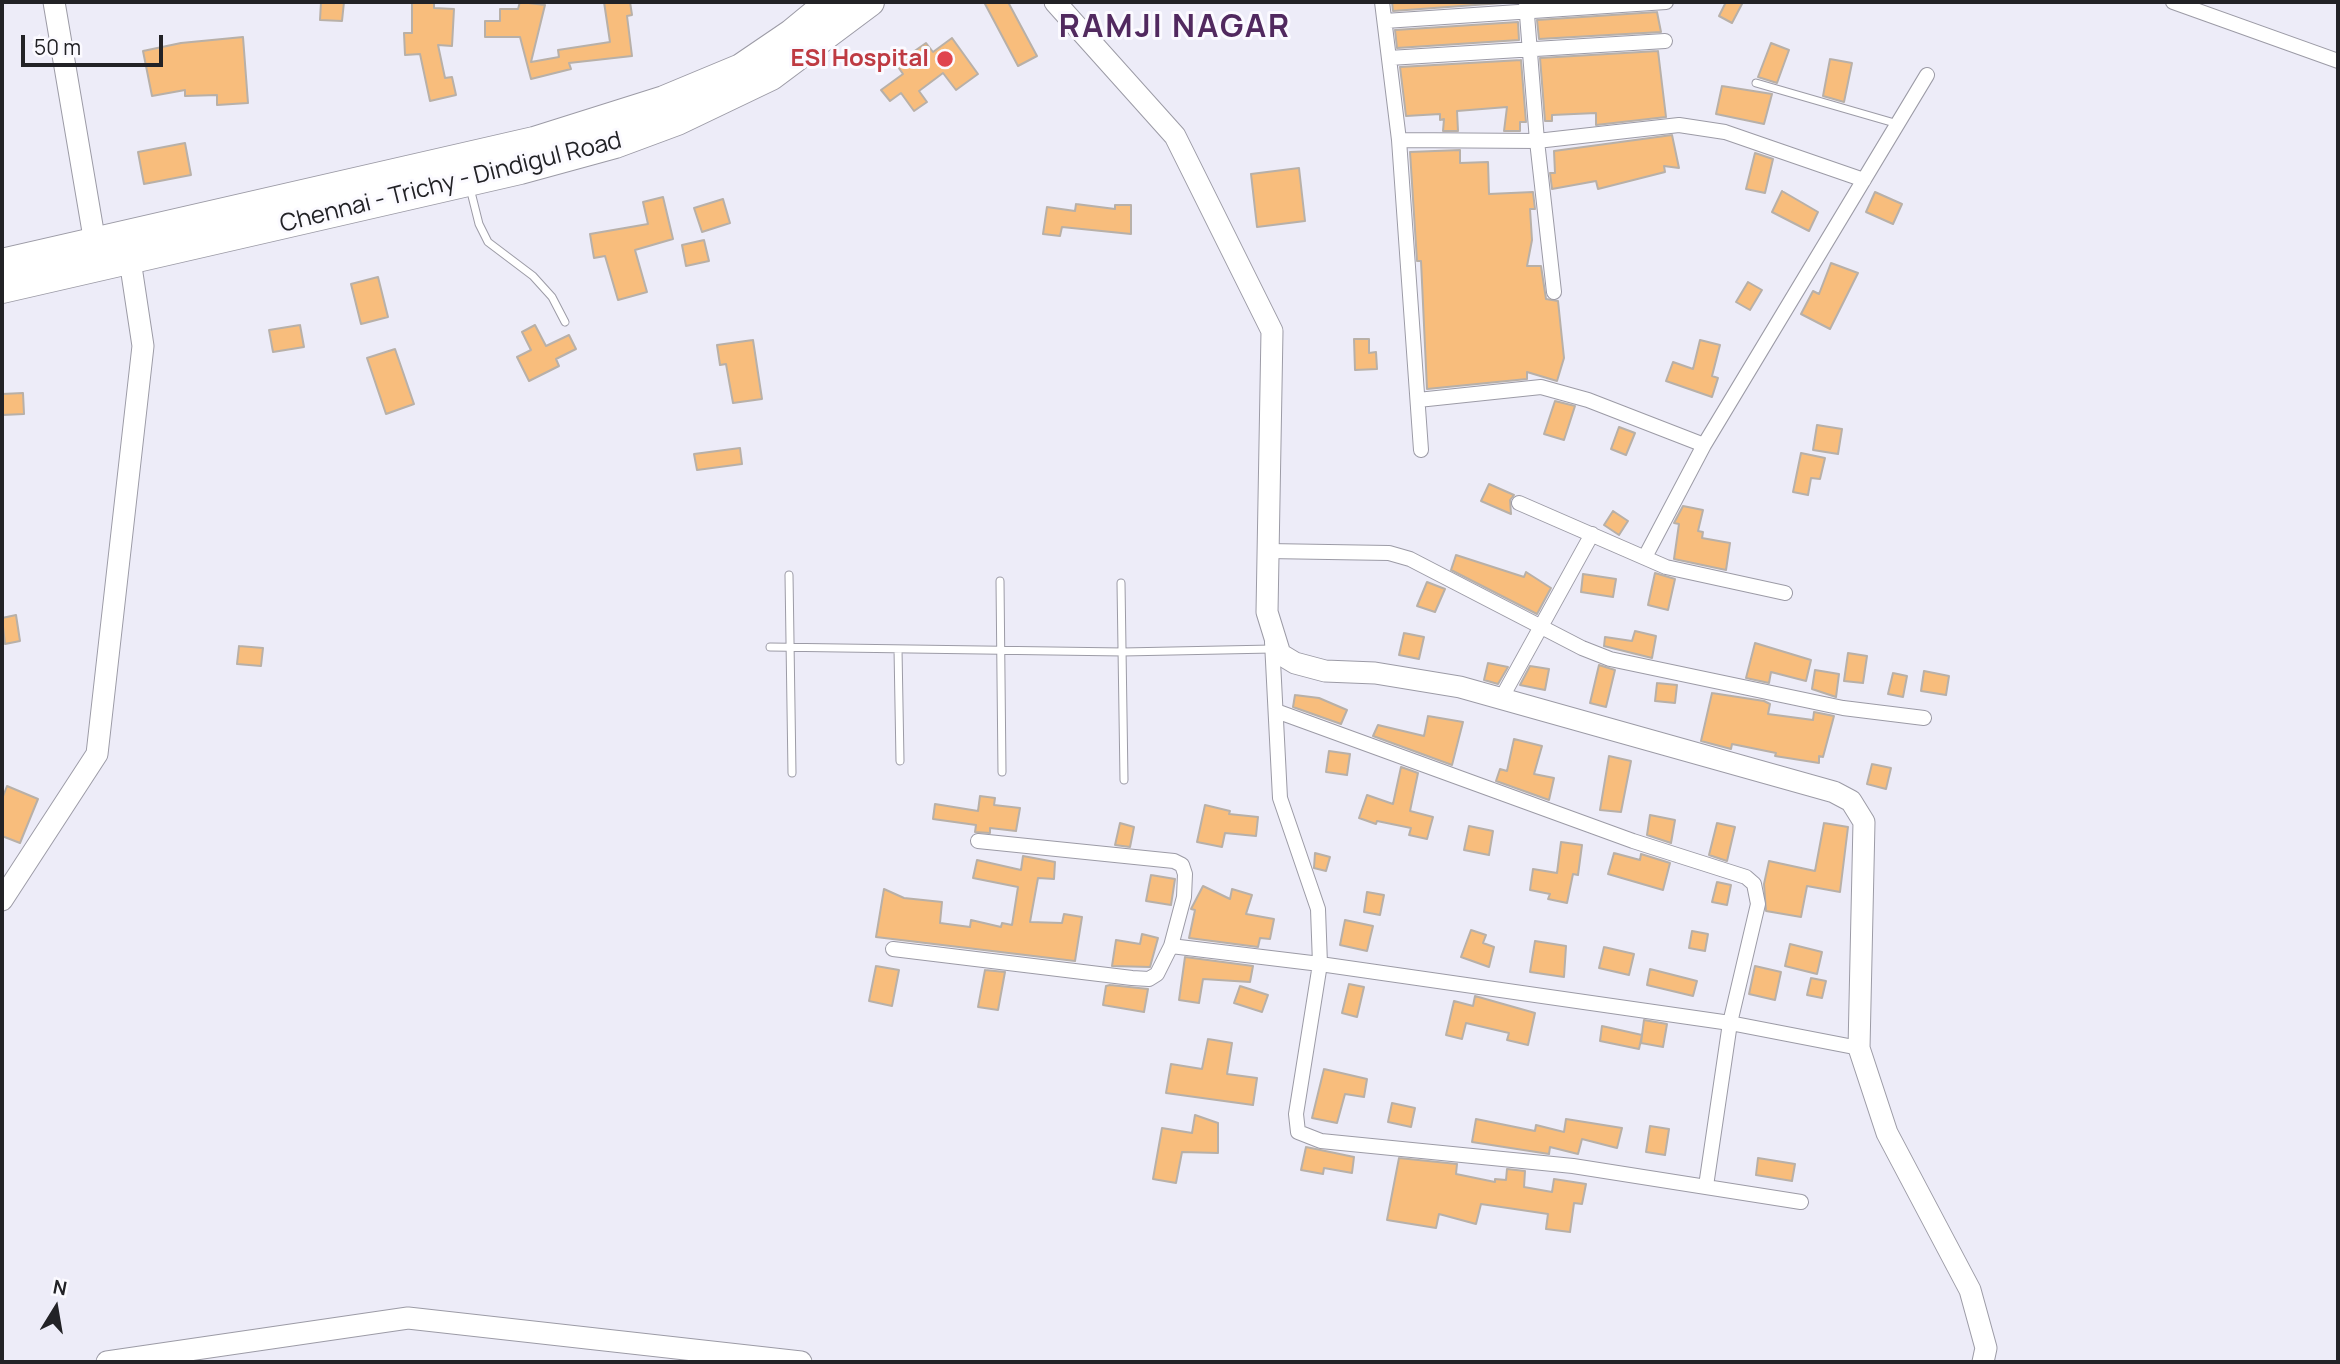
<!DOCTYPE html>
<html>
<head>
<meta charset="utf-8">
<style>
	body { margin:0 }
	#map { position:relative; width:2340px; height:1364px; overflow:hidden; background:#edecf8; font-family:Manrope,sans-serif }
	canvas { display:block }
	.frame { position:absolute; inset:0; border:4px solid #222226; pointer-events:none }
	.north { position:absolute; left:21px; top:1273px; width:70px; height:70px; -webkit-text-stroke:5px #fbfaff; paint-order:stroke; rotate:11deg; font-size:19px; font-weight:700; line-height:28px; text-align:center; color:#222226 }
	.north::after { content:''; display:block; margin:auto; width:24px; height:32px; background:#222226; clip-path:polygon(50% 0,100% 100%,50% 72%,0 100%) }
	.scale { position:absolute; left:21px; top:35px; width:142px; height:32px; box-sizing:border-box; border:4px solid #222226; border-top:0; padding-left:9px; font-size:21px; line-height:24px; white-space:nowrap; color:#222226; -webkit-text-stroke:5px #fbfaff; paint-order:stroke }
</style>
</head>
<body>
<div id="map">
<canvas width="2340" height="1364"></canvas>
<div class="frame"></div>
<div class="north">N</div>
<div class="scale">50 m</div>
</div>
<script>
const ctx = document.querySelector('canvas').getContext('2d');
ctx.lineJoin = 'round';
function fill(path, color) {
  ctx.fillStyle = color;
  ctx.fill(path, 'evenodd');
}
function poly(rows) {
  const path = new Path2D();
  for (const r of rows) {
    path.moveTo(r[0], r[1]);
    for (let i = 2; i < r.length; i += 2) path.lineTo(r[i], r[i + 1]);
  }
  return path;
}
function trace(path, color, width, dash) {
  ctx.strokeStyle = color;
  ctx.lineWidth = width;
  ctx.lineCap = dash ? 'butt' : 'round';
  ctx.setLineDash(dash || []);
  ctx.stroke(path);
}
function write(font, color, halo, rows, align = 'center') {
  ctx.font = font + ' Manrope,sans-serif';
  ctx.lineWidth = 6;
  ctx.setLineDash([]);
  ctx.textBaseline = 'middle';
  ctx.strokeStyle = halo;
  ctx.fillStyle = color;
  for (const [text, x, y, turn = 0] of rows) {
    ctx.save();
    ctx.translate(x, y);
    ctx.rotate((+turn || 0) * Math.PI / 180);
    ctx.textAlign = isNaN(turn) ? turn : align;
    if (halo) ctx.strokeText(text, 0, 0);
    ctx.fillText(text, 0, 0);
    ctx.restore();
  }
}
const building = poly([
	[321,2,344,2,342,21,320,20,321,2],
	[412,2,434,2,434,8,454,9,452,46,438,45,445,78,452,77,456,95,430,101,420,54,405,55,404,33,412,33,412,2],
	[520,2,545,5,531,62,559,57,558,50,610,42,604,2,630,2,632,15,627,16,632,56,569,63,571,69,531,79,520,37,485,37,485,21,500,21,500,9,518,9,520,2],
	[984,2,1008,2,1037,56,1018,66,984,2],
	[1392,2,1516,2,1393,11,1392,2],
	[1726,2,1743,2,1732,23,1719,16,1726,2],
	[1657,12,1661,32,1539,39,1537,20,1657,12],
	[1518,22,1519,40,1397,48,1395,30,1518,22],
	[243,37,248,103,217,105,217,95,185,96,185,90,152,96,143,51,181,43,243,37],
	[952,38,978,74,956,90,943,73,919,91,927,102,914,111,901,93,890,101,881,90,903,74,896,64,926,43,933,52,952,38],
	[1771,43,1789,50,1777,83,1758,77,1771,43],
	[1658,51,1666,117,1596,125,1596,113,1552,115,1552,121,1545,121,1540,58,1658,51],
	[1830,59,1852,63,1844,102,1823,96,1830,59],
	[1521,60,1526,122,1520,122,1520,131,1504,131,1507,107,1457,111,1458,131,1443,131,1444,119,1440,120,1440,114,1406,116,1400,67,1521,60],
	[1722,86,1772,94,1764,124,1716,114,1722,86],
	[1672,135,1679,168,1664,166,1665,172,1598,189,1596,181,1552,189,1550,173,1555,173,1554,151,1672,135],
	[185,143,191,175,144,184,138,152,185,143],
	[1460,150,1460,163,1488,162,1489,194,1533,192,1535,209,1530,209,1532,240,1527,266,1541,266,1546,299,1558,301,1564,358,1557,381,1527,372,1527,379,1427,389,1421,261,1417,261,1410,152,1460,150],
	[1755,153,1773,159,1765,193,1746,189,1755,153],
	[1299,168,1305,221,1257,227,1251,174,1299,168],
	[1782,191,1818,212,1809,231,1772,212,1782,191],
	[1875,192,1902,204,1893,224,1866,212,1875,192],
	[663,197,673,239,635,250,647,292,618,300,605,256,594,258,590,234,648,224,643,202,663,197],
	[723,199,730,223,702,232,694,208,723,199],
	[1076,204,1115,209,1115,205,1131,205,1131,234,1062,227,1060,236,1043,234,1047,207,1075,211,1076,204],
	[704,240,709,261,686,266,682,245,704,240],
	[1831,263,1858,273,1830,329,1801,314,1813,291,1819,294,1831,263],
	[378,277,388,317,361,324,351,284,378,277],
	[1748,282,1762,290,1750,310,1736,302,1748,282],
	[300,325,304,347,273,352,269,330,300,325],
	[535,325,546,346,569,335,576,349,556,359,559,366,529,381,517,357,531,350,522,332,535,325],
	[1354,339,1369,339,1369,353,1376,352,1377,369,1355,370,1354,339],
	[753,340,762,399,733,403,726,364,720,365,717,345,753,340],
	[1700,340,1720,345,1712,376,1718,378,1712,397,1666,381,1673,362,1693,369,1700,340],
	[395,349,414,404,386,414,367,358,395,349],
	[23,393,24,414,2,415,2,394,23,393],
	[1555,401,1575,406,1564,440,1544,434,1555,401],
	[1817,425,1842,429,1838,454,1813,450,1817,425],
	[1619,427,1635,433,1626,455,1611,449,1619,427],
	[740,448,742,464,697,470,694,454,740,448],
	[1801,453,1825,458,1820,479,1811,478,1808,495,1793,492,1801,453],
	[1489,484,1514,495,1510,500,1511,514,1481,501,1489,484],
	[1683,506,1703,510,1698,531,1703,532,1702,538,1730,543,1726,570,1674,559,1679,524,1674,523,1683,506],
	[1613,511,1628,521,1619,535,1604,525,1613,511],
	[1456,555,1524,577,1526,572,1551,588,1537,614,1451,570,1456,555],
	[1655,573,1675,579,1668,610,1648,605,1655,573],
	[1583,574,1616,579,1613,597,1581,592,1583,574],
	[1427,582,1445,589,1435,612,1417,606,1427,582],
	[16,615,20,641,5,644,2,618,16,615],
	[1635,631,1656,636,1652,658,1604,646,1605,637,1632,641,1635,631],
	[1404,633,1424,637,1419,659,1399,655,1404,633],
	[1755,643,1811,660,1806,681,1771,672,1769,683,1746,678,1755,643],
	[239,646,263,648,261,666,237,664,239,646],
	[1848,653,1867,656,1863,683,1844,681,1848,653],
	[1488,663,1508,667,1498,684,1484,680,1488,663],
	[1599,665,1615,670,1606,707,1590,703,1599,665],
	[1530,666,1549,669,1545,690,1520,685,1530,666],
	[1815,670,1839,674,1836,697,1812,689,1815,670],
	[1924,671,1949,676,1946,695,1921,691,1924,671],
	[1893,673,1907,676,1903,697,1888,694,1893,673],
	[1657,683,1677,685,1675,703,1655,701,1657,683],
	[1712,693,1764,701,1770,704,1768,714,1813,720,1814,712,1834,716,1823,757,1819,756,1819,763,1775,756,1776,753,1732,744,1731,749,1701,741,1712,693],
	[1295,695,1319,698,1347,710,1341,724,1293,707,1295,695],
	[1428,716,1463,722,1452,765,1373,736,1378,725,1424,736,1428,716],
	[1514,739,1542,746,1534,774,1554,778,1549,800,1496,781,1500,769,1507,771,1514,739],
	[1329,751,1350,754,1347,775,1326,772,1329,751],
	[1609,756,1631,761,1621,812,1600,810,1609,756],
	[1872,764,1891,768,1886,789,1867,784,1872,764],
	[1401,767,1418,773,1410,811,1433,817,1427,839,1409,835,1411,828,1377,821,1376,824,1359,818,1367,795,1393,804,1401,767],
	[7,786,38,799,20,843,2,836,2,799,7,786],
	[980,796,995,798,994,805,1020,808,1016,831,990,828,990,833,975,832,976,825,933,819,935,804,978,811,980,796],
	[1205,805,1230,811,1229,814,1258,817,1256,836,1225,833,1222,847,1197,842,1205,805],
	[1650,815,1675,820,1671,843,1647,835,1650,815],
	[1120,823,1134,827,1130,847,1115,845,1120,823],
	[1717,823,1735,827,1727,861,1709,855,1717,823],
	[1824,823,1848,827,1840,892,1807,886,1801,917,1766,911,1764,884,1769,861,1815,871,1824,823],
	[1469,826,1493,831,1489,855,1464,850,1469,826],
	[1561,842,1582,845,1578,875,1573,874,1567,903,1548,899,1550,894,1530,890,1533,869,1557,873,1561,842],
	[1315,853,1330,857,1326,871,1314,868,1315,853],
	[1614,853,1640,860,1641,854,1670,863,1663,890,1608,874,1614,853],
	[1023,856,1055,862,1054,879,1038,878,1030,922,1062,923,1064,914,1082,917,1075,961,876,937,884,889,904,898,942,902,940,923,970,927,971,920,1001,927,1002,923,1012,925,1018,887,973,878,977,860,1021,870,1023,856],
	[1151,875,1175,879,1171,905,1146,901,1151,875],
	[1717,882,1731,885,1727,905,1712,902,1717,882],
	[1203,886,1230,899,1232,889,1252,895,1246,914,1274,919,1270,939,1260,938,1258,947,1189,938,1195,910,1191,909,1203,886],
	[1367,892,1384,895,1380,915,1364,912,1367,892],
	[1345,920,1373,926,1367,951,1340,945,1345,920],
	[1471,930,1486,935,1483,943,1494,947,1489,967,1461,957,1471,930],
	[1692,931,1708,934,1705,951,1689,948,1692,931],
	[1142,934,1158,938,1150,967,1112,966,1116,940,1140,944,1142,934],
	[1535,941,1566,946,1564,977,1530,972,1535,941],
	[1790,944,1822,952,1817,974,1785,966,1790,944],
	[1604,947,1634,954,1629,975,1599,968,1604,947],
	[1185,957,1253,966,1250,982,1203,979,1199,1003,1179,1000,1185,957],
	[876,966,899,970,892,1006,869,1001,876,966],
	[1755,966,1781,972,1775,1000,1749,994,1755,966],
	[1650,969,1697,981,1693,996,1647,985,1650,969],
	[985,970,1005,972,998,1010,978,1007,985,970],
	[1811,978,1826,981,1822,998,1807,995,1811,978],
	[1349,984,1364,987,1357,1017,1342,1013,1349,984],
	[1110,985,1148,989,1144,1012,1103,1005,1106,986,1110,985],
	[1240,986,1268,995,1262,1012,1234,1003,1240,986],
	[1475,996,1535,1013,1528,1045,1507,1040,1509,1033,1466,1023,1462,1039,1446,1035,1454,1001,1473,1006,1475,996],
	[1644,1020,1667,1024,1663,1047,1641,1043,1644,1020],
	[1602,1026,1642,1035,1639,1049,1600,1041,1602,1026],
	[1208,1039,1232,1043,1227,1074,1257,1078,1253,1105,1166,1093,1171,1064,1202,1069,1208,1039],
	[1324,1069,1367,1079,1364,1097,1345,1094,1337,1123,1312,1118,1324,1069],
	[1392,1103,1415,1108,1411,1127,1388,1122,1392,1103],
	[1195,1115,1218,1123,1218,1153,1182,1152,1176,1183,1153,1179,1162,1128,1192,1133,1195,1115],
	[1476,1119,1535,1131,1536,1125,1564,1132,1566,1119,1622,1128,1617,1148,1582,1139,1578,1154,1550,1147,1549,1154,1472,1142,1476,1119],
	[1650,1126,1669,1129,1665,1155,1646,1152,1650,1126],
	[1306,1147,1354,1157,1352,1173,1324,1168,1323,1174,1301,1170,1306,1147],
	[1399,1158,1457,1164,1456,1174,1495,1182,1495,1179,1506,1180,1507,1169,1525,1171,1524,1187,1552,1192,1554,1179,1586,1184,1582,1204,1574,1203,1570,1232,1546,1229,1548,1214,1481,1204,1476,1224,1439,1214,1436,1228,1387,1220,1399,1158],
	[1758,1158,1795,1164,1792,1181,1756,1175,1758,1158]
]);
fill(building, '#f8bd7c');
trace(building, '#b8b0a8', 2);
const lane = poly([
	[1756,83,1898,124],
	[470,188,479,224,488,242,533,276,552,297,565,322],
	[789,575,792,773],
	[1000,581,1002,772],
	[1121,583,1124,780],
	[770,647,1123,652,1272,649],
	[898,649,900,761]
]);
const street = poly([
	[1382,2,1399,140,1421,450],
	[1526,2,1537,141,1554,292],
	[2173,2,2338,61],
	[1385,21,1666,2],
	[1389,58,1665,41],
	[1399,140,1537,141,1679,125,1725,132,1864,180],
	[1418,400,1541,387,1588,400,1704,445],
	[1519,503,1666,567,1785,593],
	[1268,551,1389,553,1410,559,1582,648,1610,659,1843,708,1924,718],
	[1645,557,1704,445,1927,75],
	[1272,642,1280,798,1318,909,1320,964,1296,1114,1298,1132,1321,1141,1573,1166,1801,1202],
	[1501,699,1592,534],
	[1276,711,1633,841,1746,877,1754,884,1758,904,1730,1023,1706,1186],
	[1171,946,1320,964,1730,1023,1859,1048],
	[893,949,1132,978,1149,979,1157,974,1171,946,1184,897,1185,874,1182,865,1174,861,978,841]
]);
const secondary = poly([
	[54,2,97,255],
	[1055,2,1175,136,1272,331,1267,612,1280,654,1295,663,1325,671,1375,673,1460,687,1834,792,1851,801,1864,822,1859,1048,1887,1133,1970,1290,1986,1348,1983,1362],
	[2,900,97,754,143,346,130,260],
	[107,1362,408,1318,801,1362]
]);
const highway = poly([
	[2,263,534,141,664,100,741,68,791,34,830,2],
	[2,289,520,170,615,144,677,121,771,76,870,2]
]);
trace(lane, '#9c9ba6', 9);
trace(street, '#9c9ba6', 16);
trace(secondary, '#9c9ba6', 23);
trace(highway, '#9c9ba6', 30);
trace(lane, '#fff', 7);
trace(street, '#fff', 14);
trace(secondary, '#fff', 21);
trace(highway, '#fff', 28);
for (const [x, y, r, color] of [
	[945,59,9,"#e0444e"]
]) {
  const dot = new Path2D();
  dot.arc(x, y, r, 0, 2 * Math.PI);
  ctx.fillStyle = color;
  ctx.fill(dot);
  trace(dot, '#fbfaff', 2.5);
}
write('bold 24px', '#be3a42', '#fbfaff', [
	["ESI Hospital",929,59]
], 'right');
write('24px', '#222226', '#fbfaff', [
	["Chennai - Trichy - Dindigul Road",451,183,-14]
]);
ctx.letterSpacing = '2px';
write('bold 32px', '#51295f', '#fbfaff', [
	["RAMJI NAGAR",1175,28]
]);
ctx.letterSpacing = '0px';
</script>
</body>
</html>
